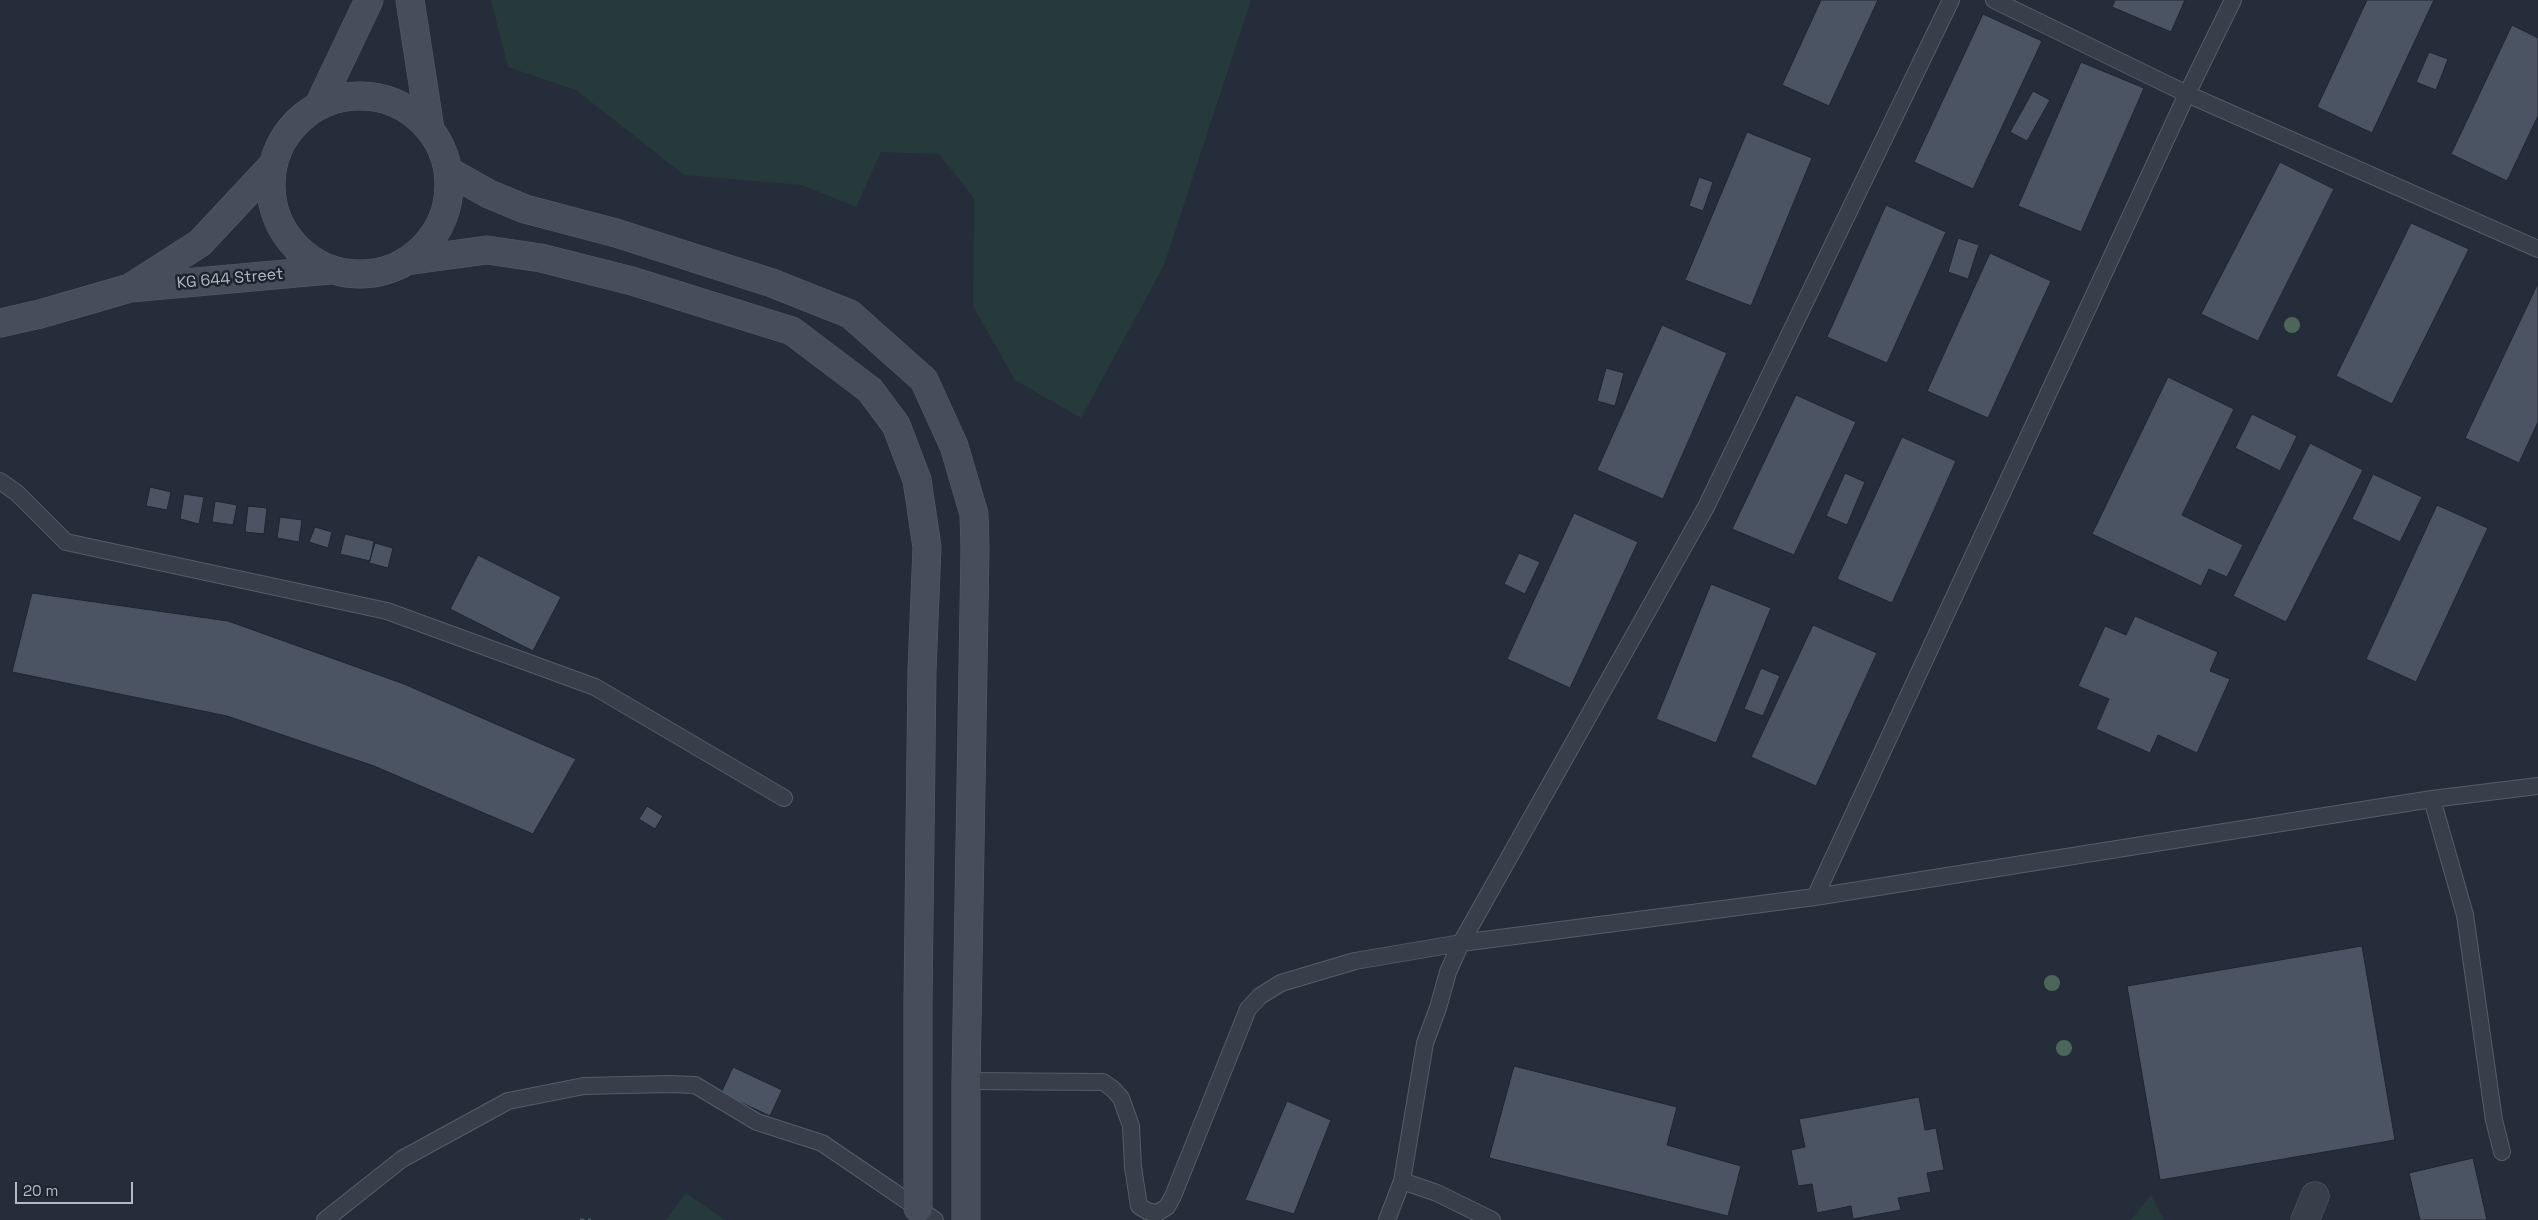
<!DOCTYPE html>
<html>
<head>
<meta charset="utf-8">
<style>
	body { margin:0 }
	#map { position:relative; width:2538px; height:1220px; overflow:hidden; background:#242d39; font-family:"Space Grotesk",sans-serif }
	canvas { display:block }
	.scale { position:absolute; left:15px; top:1182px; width:118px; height:22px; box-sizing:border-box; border:2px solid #b3bac5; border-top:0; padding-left:6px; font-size:15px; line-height:18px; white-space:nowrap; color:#b3bac5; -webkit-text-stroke:4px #1d242e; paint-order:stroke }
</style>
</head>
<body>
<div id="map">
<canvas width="2538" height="1220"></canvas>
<div class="scale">20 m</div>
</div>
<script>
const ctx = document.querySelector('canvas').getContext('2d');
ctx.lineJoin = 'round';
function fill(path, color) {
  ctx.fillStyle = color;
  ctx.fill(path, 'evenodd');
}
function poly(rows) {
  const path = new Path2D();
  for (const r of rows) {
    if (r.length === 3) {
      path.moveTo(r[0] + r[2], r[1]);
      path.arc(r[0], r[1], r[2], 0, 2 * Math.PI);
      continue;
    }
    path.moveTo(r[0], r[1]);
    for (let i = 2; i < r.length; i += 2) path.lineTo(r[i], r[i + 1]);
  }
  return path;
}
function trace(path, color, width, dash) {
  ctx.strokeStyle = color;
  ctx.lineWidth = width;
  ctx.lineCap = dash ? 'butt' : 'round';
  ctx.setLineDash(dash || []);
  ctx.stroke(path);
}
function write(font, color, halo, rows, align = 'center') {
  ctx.font = font + ' "Space Grotesk",sans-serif';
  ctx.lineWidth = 5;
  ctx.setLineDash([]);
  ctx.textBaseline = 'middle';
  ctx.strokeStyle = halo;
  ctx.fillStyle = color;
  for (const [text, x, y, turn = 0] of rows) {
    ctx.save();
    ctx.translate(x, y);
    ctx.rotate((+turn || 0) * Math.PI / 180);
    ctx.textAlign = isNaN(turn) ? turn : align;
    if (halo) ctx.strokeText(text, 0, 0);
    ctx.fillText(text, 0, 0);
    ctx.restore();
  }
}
fill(poly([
	[491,0,1251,0,1164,265,1081,418,1015,380,973,306,974,198,939,154,881,152,856,207,802,185,684,175,576,90,508,67],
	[686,1193,725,1220,666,1220],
	[2151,1195,2164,1220,2131,1220]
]), '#273a3b');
const building = poly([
	[1821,0,1878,0,1829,106,1782,85,1821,0],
	[2115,0,2185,0,2171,32,2112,7,2115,0],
	[2367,0,2434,0,2372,133,2317,107,2367,0],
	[1983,14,2042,41,1973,189,1914,162,1983,14],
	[2512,25,2538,38,2538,116,2507,181,2451,154,2512,25],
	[2429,52,2448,59,2436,90,2416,82,2429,52],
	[2081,62,2144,88,2081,232,2018,206,2081,62],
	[2033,91,2050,100,2027,141,2010,132,2033,91],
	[1747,132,1812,158,1751,306,1685,280,1747,132],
	[2280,162,2334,189,2258,341,2201,314,2280,162],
	[1699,177,1713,182,1703,211,1689,206,1699,177],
	[1886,205,1946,232,1887,363,1827,337,1886,205],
	[2411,223,2469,249,2392,404,2336,376,2411,223],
	[1958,238,1979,245,1968,279,1948,272,1958,238],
	[1990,253,2051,281,1988,418,1927,391,1990,253],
	[2538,283,2538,422,2519,463,2465,438,2538,283],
	[1662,325,1727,353,1663,499,1597,470,1662,325],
	[1606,368,1624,373,1615,406,1597,401,1606,368],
	[2168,377,2234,409,2182,515,2243,545,2227,577,2209,569,2201,586,2092,534,2168,377],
	[1796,395,1856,422,1794,555,1732,529,1796,395],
	[2252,414,2297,436,2280,471,2235,448,2252,414],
	[1902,437,1956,461,1892,603,1837,579,1902,437],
	[2310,443,2363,470,2286,622,2233,596,2310,443],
	[1845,473,1865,482,1847,525,1826,516,1845,473],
	[2373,474,2422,497,2400,542,2352,519,2373,474],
	[150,487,171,492,167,510,146,506,150,487],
	[184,494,204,497,199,524,180,519,184,494],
	[215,501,237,505,233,525,212,522,215,501],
	[2437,505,2488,528,2416,682,2366,659,2437,505],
	[248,506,267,508,264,534,245,532,248,506],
	[1574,513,1638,542,1570,688,1507,659,1574,513],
	[280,517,302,520,299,542,277,538,280,517],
	[315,527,332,532,328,548,309,542,315,527],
	[345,534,374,541,370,561,340,554,345,534],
	[375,543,393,548,388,568,369,563,375,543],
	[1519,553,1540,562,1525,594,1504,584,1519,553],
	[478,555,561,597,533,651,450,609,478,555],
	[1711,584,1771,608,1716,743,1656,719,1711,584],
	[32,593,228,621,404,684,576,759,533,834,374,766,227,716,12,672,32,593],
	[2135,616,2218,652,2210,671,2230,679,2197,753,2158,735,2150,753,2096,729,2109,699,2078,686,2105,626,2126,635,2135,616],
	[1813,625,1877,653,1816,786,1751,757,1813,625],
	[1761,668,1780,676,1763,716,1744,709,1761,668],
	[647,806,663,816,655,829,639,819,647,806],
	[2362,946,2395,1140,2160,1180,2127,986,2362,946],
	[1514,1066,1677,1107,1667,1145,1741,1166,1728,1216,1489,1158,1514,1066],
	[733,1067,782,1090,770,1116,721,1093,733,1067],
	[1919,1097,1925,1130,1936,1128,1944,1170,1927,1173,1931,1192,1898,1198,1901,1210,1853,1219,1851,1206,1817,1213,1812,1184,1798,1186,1791,1150,1805,1147,1799,1119,1919,1097],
	[1287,1101,1331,1120,1294,1214,1245,1200,1287,1101],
	[2473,1158,2487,1220,2420,1220,2409,1173,2473,1158]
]);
fill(building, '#4b5463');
trace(building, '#1f2630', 1);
const lane = poly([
	[1994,0,2187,94,2538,249],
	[0,481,17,493,66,542,387,611,595,687,784,798],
	[2432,799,2465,915,2494,1120,2502,1152],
	[1815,897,2187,94,2233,0],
	[966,1081,1103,1082,1113,1089,1121,1098,1131,1126,1133,1167,1139,1206,1147,1211,1157,1213,1167,1207,1173,1196,1248,1009,1260,996,1281,983,1355,961,1461,943,1815,897,2432,799,2538,786],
	[325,1220,402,1159,508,1101,584,1086,669,1084,695,1085,757,1122,822,1143,935,1220],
	[1387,1220,1402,1181],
	[1492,1220,1437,1193,1402,1181,1425,1043,1438,1008,1448,972,1461,943,1706,507,1951,0]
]);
const street = poly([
	[2305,1220,2315,1196]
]);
const secondary = poly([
	[410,0,430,129],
	[360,185,89],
	[319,105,369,0],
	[448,171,489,194,525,209,616,233,772,283,850,314,924,380,954,446,974,514,975,549,966,1081,966,1220],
	[406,261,487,250,541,258,632,281,792,331,870,390,896,425,917,480,927,547,922,670,918,1001,918,1208],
	[133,286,200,243,272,166],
	[0,323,40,314,130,288,330,270]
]);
trace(lane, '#565d67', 18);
trace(street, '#565d67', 29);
trace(secondary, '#565d67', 29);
trace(poly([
	[580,1220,591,1220]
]), '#465759', 3, [4, 4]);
trace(lane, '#383f4a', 16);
trace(street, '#383f4a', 28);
trace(secondary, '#464e5c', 28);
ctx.fillStyle = '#4c665b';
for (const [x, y] of [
	[2292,325],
	[2052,983],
	[2064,1048]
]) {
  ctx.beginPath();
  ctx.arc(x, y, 8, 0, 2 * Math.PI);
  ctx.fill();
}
write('16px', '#b3bac5', '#1d242e', [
	["KG 644 Street",230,279,-5]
]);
</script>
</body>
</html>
